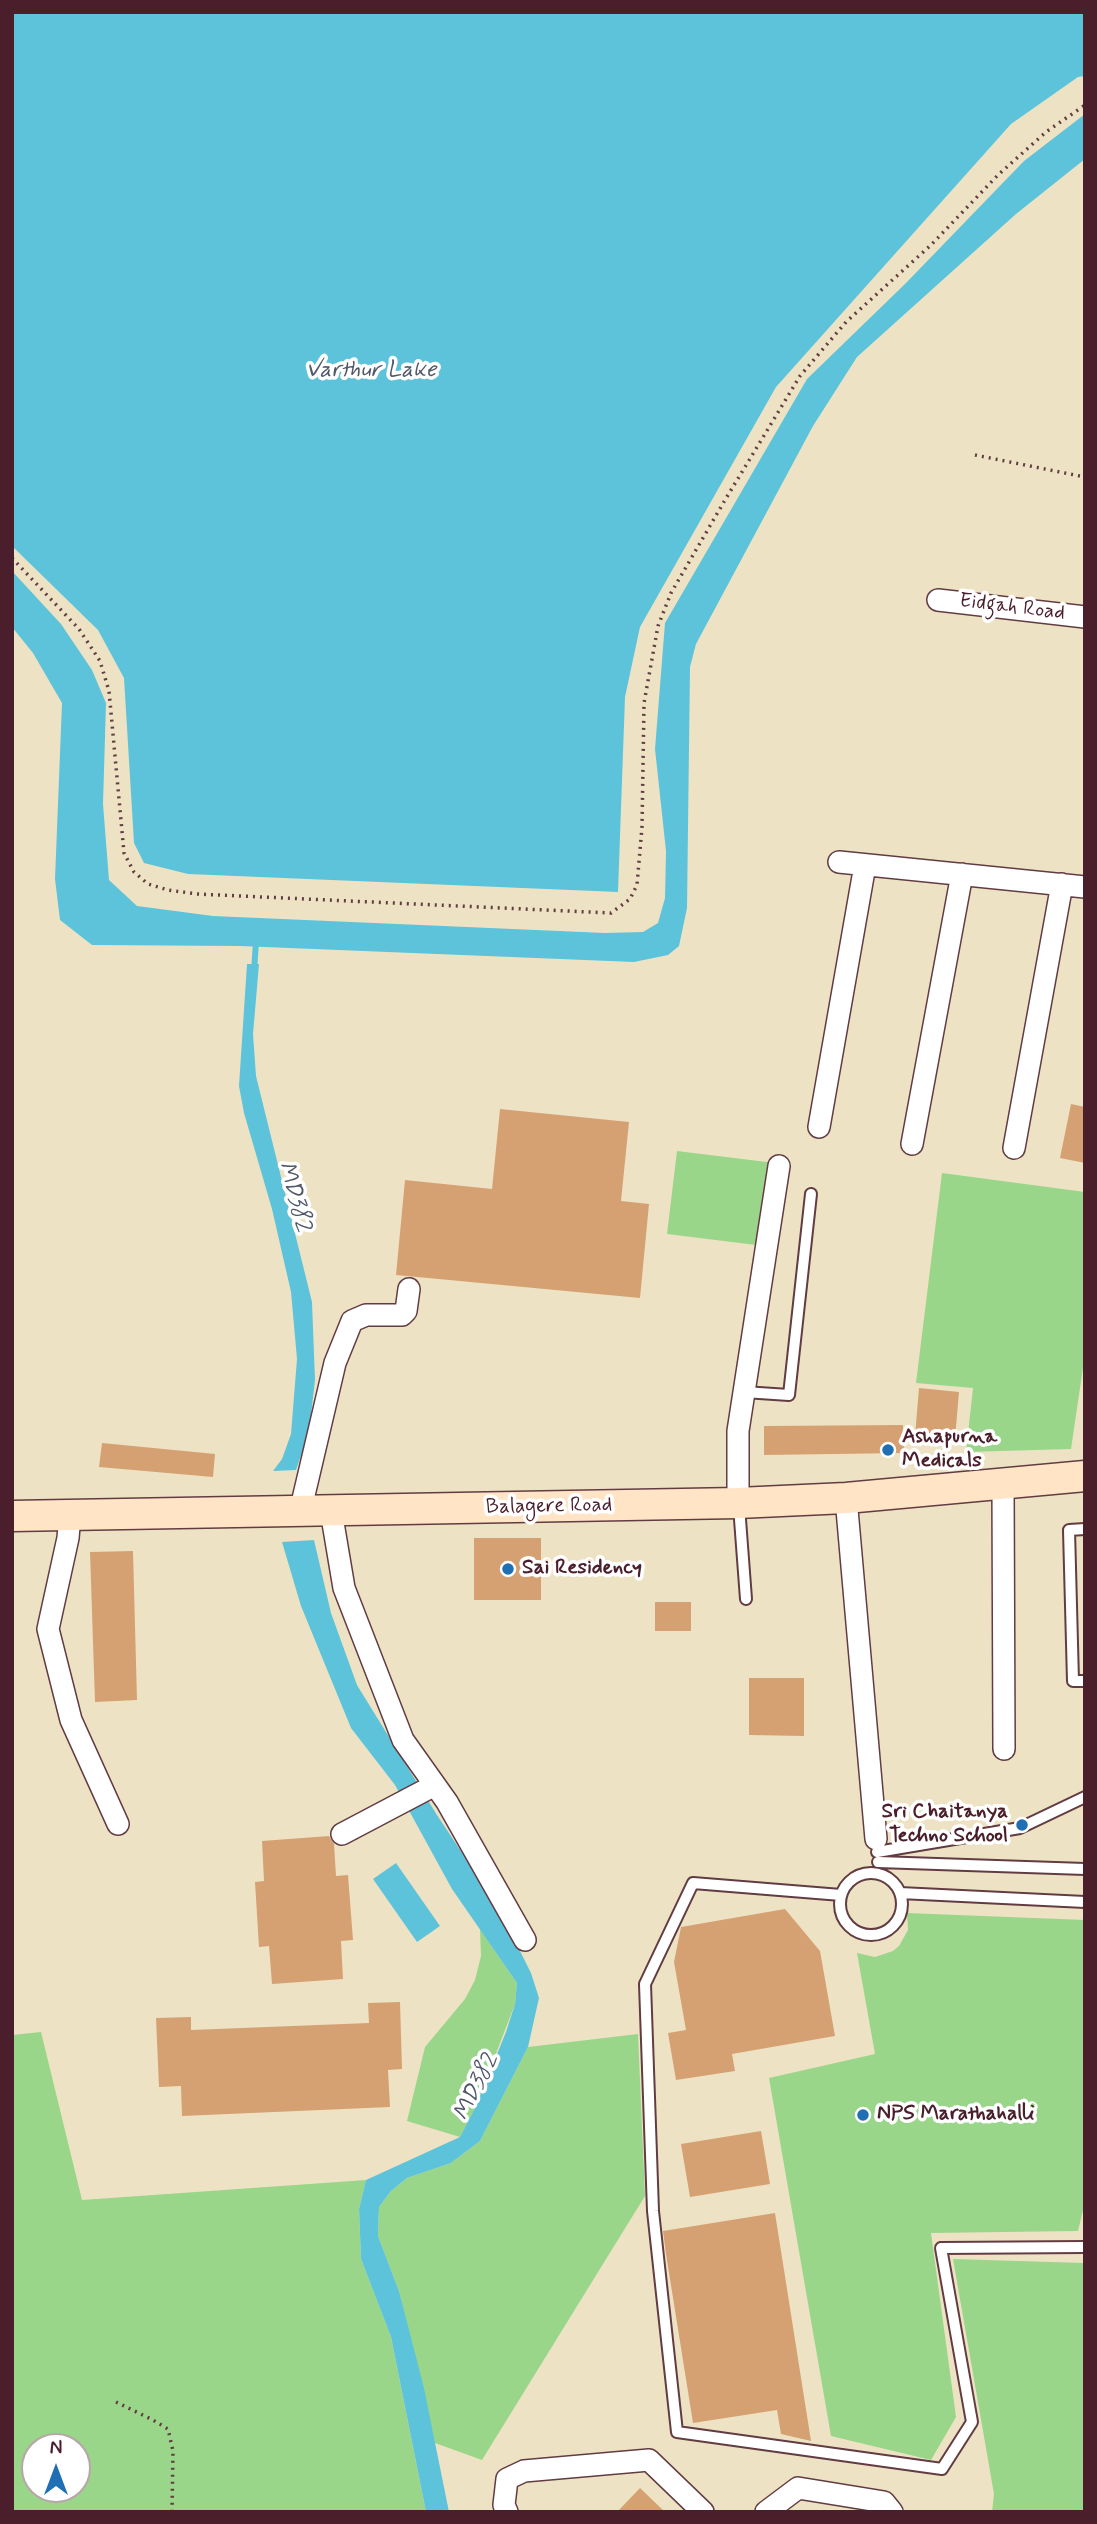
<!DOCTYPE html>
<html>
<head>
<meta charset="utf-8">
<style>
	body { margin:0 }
	#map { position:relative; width:1097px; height:2524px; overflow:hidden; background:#ede3c4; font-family:Mynerve,sans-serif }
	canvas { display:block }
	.frame { position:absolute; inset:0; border:14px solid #4a1f2b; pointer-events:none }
	.north { position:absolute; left:21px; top:2433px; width:70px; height:70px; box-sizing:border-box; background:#fff; border:2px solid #b7a5aa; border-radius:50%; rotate:0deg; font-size:19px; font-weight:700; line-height:28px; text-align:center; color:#4a1f2b }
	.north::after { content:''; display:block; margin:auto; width:24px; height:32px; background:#1f6fb2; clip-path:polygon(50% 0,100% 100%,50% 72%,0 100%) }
</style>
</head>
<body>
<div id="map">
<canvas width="1097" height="2524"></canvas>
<div class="frame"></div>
<div class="north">N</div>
</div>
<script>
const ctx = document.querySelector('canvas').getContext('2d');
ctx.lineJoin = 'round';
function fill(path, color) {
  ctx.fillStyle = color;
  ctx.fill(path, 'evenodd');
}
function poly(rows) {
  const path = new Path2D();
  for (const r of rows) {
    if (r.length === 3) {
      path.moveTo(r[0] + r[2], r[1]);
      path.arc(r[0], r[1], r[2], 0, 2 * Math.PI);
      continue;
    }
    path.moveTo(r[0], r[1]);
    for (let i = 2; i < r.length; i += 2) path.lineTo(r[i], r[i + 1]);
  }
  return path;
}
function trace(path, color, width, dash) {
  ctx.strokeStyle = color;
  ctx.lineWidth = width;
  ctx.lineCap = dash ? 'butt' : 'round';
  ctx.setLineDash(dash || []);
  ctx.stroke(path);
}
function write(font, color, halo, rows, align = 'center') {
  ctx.font = font + ' Mynerve,sans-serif';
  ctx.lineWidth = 7;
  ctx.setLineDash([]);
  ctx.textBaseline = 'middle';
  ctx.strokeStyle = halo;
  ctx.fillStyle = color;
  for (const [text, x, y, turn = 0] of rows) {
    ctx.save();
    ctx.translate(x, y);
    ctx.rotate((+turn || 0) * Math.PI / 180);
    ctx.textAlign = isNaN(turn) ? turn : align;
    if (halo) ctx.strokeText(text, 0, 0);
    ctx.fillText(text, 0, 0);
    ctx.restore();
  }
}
fill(poly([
	[677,1151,775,1163,764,1246,667,1234],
	[942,1173,1085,1192,1085,1354,1071,1449,966,1452,973,1388,916,1383],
	[907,1913,1085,1920,1085,2202,1078,2231,931,2233,956,2417,931,2460,831,2436,769,2078,875,2054,857,1953,875,1957,893,1951,899,1946,908,1930],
	[480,1929,517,1983,515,2004,475,2108,460,2137,407,2121,425,2047,465,1999,475,1980,481,1956],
	[41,2032,82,2200,366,2180,359,2209,361,2259,391,2337,426,2512,12,2512,12,2035],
	[35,2447,77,2447,77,2489,35,2489],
	[638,2034,645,2196,482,2460,435,2443,399,2291,378,2236,379,2207,391,2191,407,2178,451,2163,480,2141,528,2047],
	[953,2259,1085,2263,1085,2512,992,2512,994,2494]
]), '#99d68a');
fill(poly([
	[12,12,1085,12,1085,76,1078,77,1011,124,776,387,640,627,625,697,618,892,188,874,144,863,134,843,124,678,98,630,12,546],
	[1085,114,1085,159,1016,214,857,357,813,426,696,644,690,667,687,908,679,946,668,955,634,962,240,946,92,945,60,920,55,879,62,703,33,653,12,627,12,571,61,624,92,670,106,703,103,804,109,880,137,906,213,916,605,933,643,932,658,923,665,898,666,851,655,749,665,623,807,379,906,283,1024,161],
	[247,964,259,964,253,1034,256,1076,312,1302,315,1380,309,1432,296,1470,273,1471,282,1459,291,1434,297,1359,291,1292,272,1209,244,1113,239,1086],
	[314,1540,331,1613,357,1685,437,1815,498,1907,531,1973,539,1998,528,2047,480,2141,451,2163,407,2178,391,2191,379,2207,378,2236,399,2291,424,2388,449,2512,426,2512,391,2337,361,2259,359,2209,366,2180,460,2137,475,2108,506,2032,515,2004,517,1983,452,1889,395,1785,351,1728,301,1606,282,1542],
	[396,1863,440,1926,417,1942,373,1879]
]), '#5dc3da');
trace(poly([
	[254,972,256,941]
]), '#5dc3da', 6);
fill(poly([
	[1071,1104,1085,1107,1085,1163,1060,1158],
	[500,1109,629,1122,621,1201,649,1204,640,1298,396,1275,405,1180,492,1189],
	[919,1388,959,1392,955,1439,915,1436],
	[903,1425,904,1453,764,1455,764,1426],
	[102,1443,215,1454,213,1477,99,1467],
	[474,1538,541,1538,541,1600,474,1600],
	[133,1551,137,1700,95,1702,90,1552],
	[655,1602,691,1602,691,1631,655,1631],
	[749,1678,804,1678,804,1736,749,1735],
	[329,1836,334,1844,336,1876,348,1875,353,1940,341,1941,343,1979,272,1984,269,1946,259,1947,255,1882,264,1881,262,1841],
	[785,1909,820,1951,835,2036,732,2054,735,2071,676,2080,668,2033,686,2030,674,1962,681,1927],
	[400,2002,402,2069,388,2070,390,2107,182,2116,181,2086,159,2087,156,2018,191,2017,191,2030,369,2023,368,2003],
	[761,2131,770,2184,690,2197,681,2144],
	[775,2213,811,2441,781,2434,777,2410,693,2423,666,2254,663,2231],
	[640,2488,665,2512,617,2512]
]), '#d5a172');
const lane = poly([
	[744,1392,789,1395,811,1194],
	[739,1506,746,1599],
	[1085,1529,1069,1530,1073,1681,1085,1681],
	[877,1852,1020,1828,1085,1797],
	[878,1862,1085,1869],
	[871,1904,31],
	[900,1893,1085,1902],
	[841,1895,693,1883,645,1984,653,2211,677,2432,942,2469,972,2422,941,2248,1085,2247]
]);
const street = poly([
	[938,600,1085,617],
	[839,862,1085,887],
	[819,1127,865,865],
	[912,1144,962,874],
	[1014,1148,1062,884],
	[1003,1483,1004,1749],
	[846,1498,876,1839],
	[738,1503,738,1431,779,1166],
	[331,1511,344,1588,403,1740,447,1802,525,1940],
	[300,1512,335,1363,352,1321,366,1315,402,1315,406,1311,409,1289],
	[70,1515,68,1538,48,1629,71,1720,118,1824],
	[342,1834,435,1785],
	[507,2512,504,2505,507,2479,524,2471,649,2460,703,2512],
	[766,2512,798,2488,884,2502,892,2512]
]);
const secondary = poly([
	[12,1516,738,1503,846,1498,1085,1476]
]);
trace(lane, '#623c42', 14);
trace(street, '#623c42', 24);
trace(secondary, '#623c42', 33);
trace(poly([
	[975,455,1085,477],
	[12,558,79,629,100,661,109,691,124,853,134,872,148,884,168,890,197,894,611,913,630,899,637,885,642,827,644,703,658,626,671,593,725,500,800,376,846,322,931,245,998,175,1046,132,1085,105],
	[116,2402,153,2420,168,2429,173,2451,172,2512]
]), '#623c42', 3.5, [2, 5]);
trace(lane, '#fff', 10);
trace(street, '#fff', 21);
trace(secondary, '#ffe4c6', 30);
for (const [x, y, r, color] of [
	[888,1450,7,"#1f6fb2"],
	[508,1569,7,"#1f6fb2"],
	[1022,1825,7,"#1f6fb2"],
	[863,2115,7,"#1f6fb2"]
]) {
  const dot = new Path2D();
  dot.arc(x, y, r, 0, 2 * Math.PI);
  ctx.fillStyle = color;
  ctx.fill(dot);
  trace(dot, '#fff', 2.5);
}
write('21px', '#4a1f2b', '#fff', [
	["Eidgah Road",1012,608,7],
	["Balagere Road",549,1507,-1]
]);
write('bold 21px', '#4a1f2b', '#fff', [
	["Ashapurna",902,1438],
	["Medicals",902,1462],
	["Sai Residency",522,1569],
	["Sri Chaitanya",1008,1813,"right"],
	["Techno School",1008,1837,"right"],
	["NPS Marathahalli",877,2115]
], 'left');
write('italic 23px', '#515868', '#fff', [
	["Varthur Lake",371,371],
	["MD382",294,1197,74],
	["MD382",477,2087,-64]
]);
</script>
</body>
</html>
